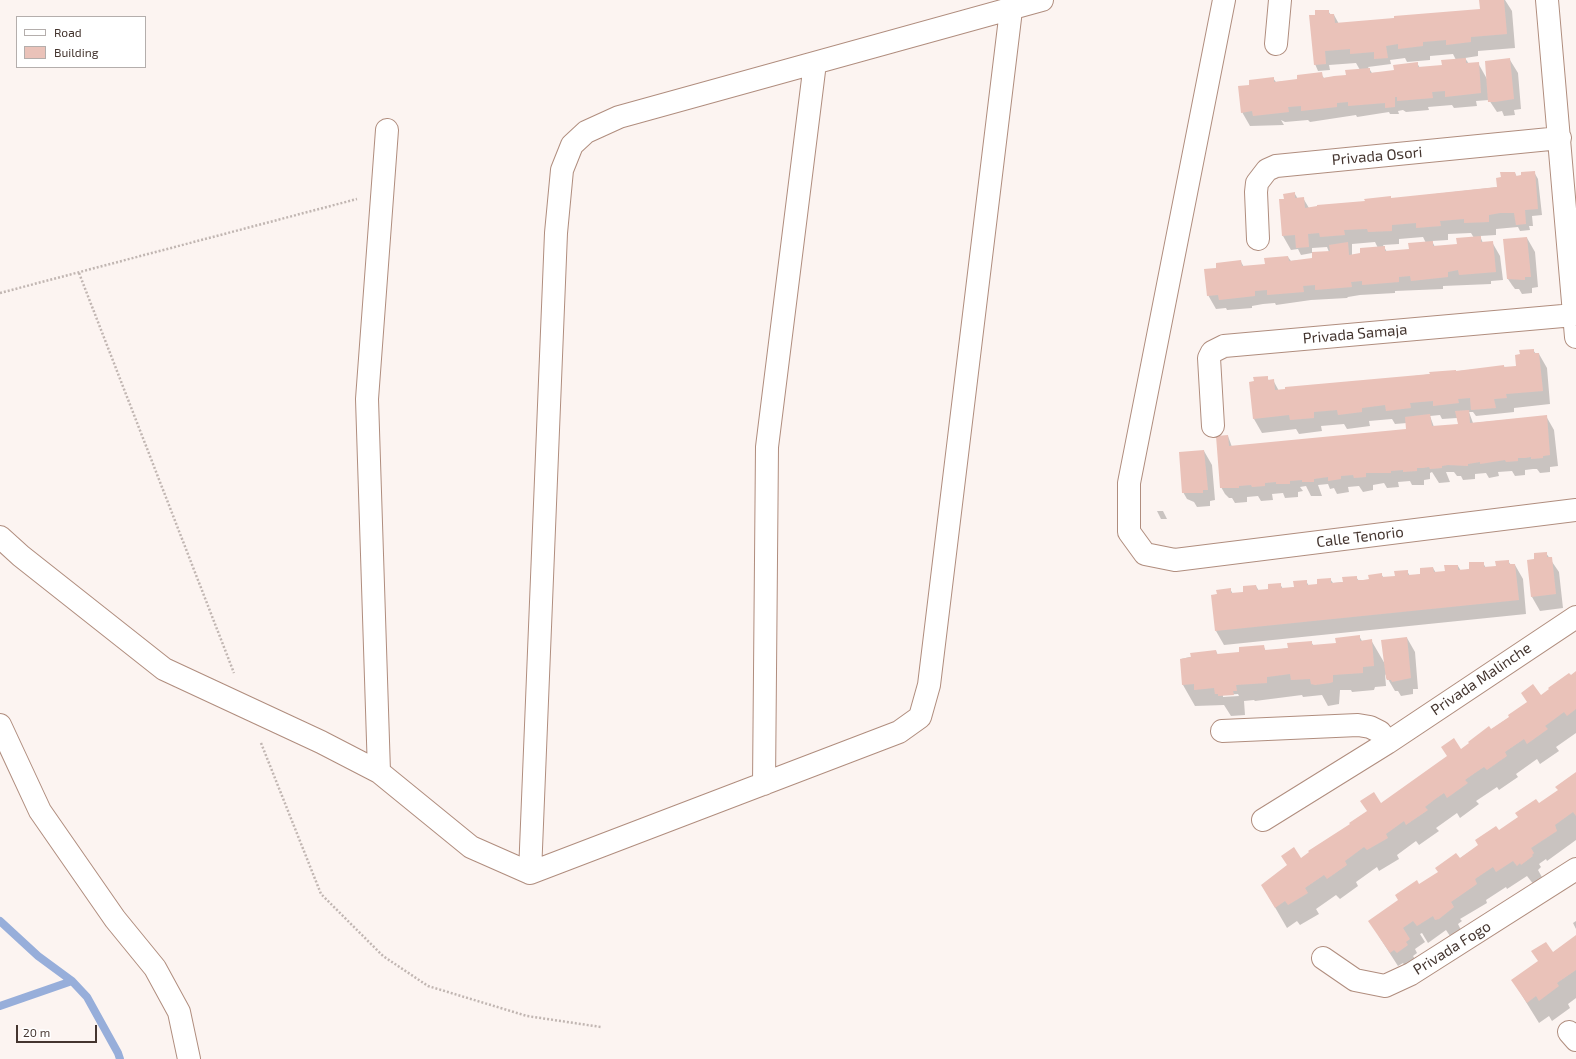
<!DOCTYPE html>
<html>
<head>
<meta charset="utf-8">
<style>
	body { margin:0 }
	#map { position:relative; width:1576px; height:1059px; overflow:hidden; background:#fcf4f1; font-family:"Exo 2",sans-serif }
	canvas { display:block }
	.legend { position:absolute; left:16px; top:16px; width:130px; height:52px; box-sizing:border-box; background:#fff; border:1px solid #b4aeac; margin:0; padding:5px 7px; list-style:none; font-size:12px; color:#44352f }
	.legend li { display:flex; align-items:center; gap:8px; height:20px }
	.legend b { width:20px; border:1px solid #b4aeac }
	.scale { position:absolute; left:16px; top:1025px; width:81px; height:18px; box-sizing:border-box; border:2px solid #44352f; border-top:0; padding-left:5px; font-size:12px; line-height:14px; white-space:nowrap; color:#44352f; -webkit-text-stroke:3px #fff; paint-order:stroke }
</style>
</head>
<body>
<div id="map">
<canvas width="1576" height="1059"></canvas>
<ul class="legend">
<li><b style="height:5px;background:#fff"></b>Road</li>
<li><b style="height:11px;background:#eac2b9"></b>Building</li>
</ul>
<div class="scale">20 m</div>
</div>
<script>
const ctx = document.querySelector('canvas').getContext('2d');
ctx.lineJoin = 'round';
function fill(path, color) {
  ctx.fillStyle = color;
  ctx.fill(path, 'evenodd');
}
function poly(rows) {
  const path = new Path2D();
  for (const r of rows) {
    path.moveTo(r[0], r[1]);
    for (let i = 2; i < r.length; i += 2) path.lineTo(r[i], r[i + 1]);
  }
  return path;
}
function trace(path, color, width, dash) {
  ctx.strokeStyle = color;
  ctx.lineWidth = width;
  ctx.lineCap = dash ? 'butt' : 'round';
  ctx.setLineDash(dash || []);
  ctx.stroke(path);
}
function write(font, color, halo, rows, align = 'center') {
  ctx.font = font + ' "Exo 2",sans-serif';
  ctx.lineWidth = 3.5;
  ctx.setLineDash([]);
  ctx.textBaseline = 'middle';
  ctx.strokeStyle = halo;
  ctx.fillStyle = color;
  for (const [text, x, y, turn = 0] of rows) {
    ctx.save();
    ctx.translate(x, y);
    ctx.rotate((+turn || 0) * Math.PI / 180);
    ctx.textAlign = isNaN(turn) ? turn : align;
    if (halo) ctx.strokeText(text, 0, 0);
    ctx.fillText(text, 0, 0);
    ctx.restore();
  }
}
fill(poly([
	[1480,0,1505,0,1512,11,1515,48,1478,51,1478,56,1465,58,1469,64,1478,63,1487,79,1510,60,1518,73,1521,109,1514,110,1515,115,1504,116,1502,111,1497,112,1489,100,1476,101,1477,106,1454,108,1452,105,1428,107,1429,110,1406,112,1403,110,1398,111,1399,114,1390,114,1389,112,1357,117,1356,115,1310,122,1308,120,1285,122,1281,120,1284,125,1250,126,1242,112,1250,86,1273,78,1276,82,1298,80,1321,74,1324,78,1347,76,1360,70,1356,63,1329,65,1330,70,1318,71,1315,64,1316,16,1328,11,1331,15,1334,15,1339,24,1481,10],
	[1453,54,1456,60,1443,66,1420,68,1417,63,1395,71,1372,73,1368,67,1391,64,1390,60,1405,58,1407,62,1430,60,1430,56],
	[1534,172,1538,179,1542,215,1532,216,1533,226,1529,226,1530,230,1520,231,1518,227,1496,229,1496,235,1480,236,1483,243,1492,242,1500,256,1503,280,1491,281,1491,284,1443,286,1443,289,1395,291,1395,293,1360,295,1348,297,1347,298,1311,300,1276,305,1275,303,1263,304,1252,306,1252,308,1227,310,1226,308,1216,309,1208,295,1217,269,1241,262,1244,267,1266,265,1288,257,1291,261,1313,259,1329,252,1327,247,1312,248,1312,253,1301,255,1298,249,1291,250,1283,236,1285,200,1295,194,1298,199,1303,198,1309,208,1498,187,1515,173,1517,177],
	[1471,233,1474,238,1458,245,1435,247,1432,241,1448,240,1448,234],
	[1423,237,1426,243,1410,250,1387,252,1383,245,1399,244,1399,239],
	[1375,242,1378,248,1361,254,1352,255,1352,244],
	[1527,238,1535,252,1538,287,1532,288,1532,293,1522,294,1519,289,1515,289,1512,285,1508,279],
	[1533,350,1536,354,1539,354,1547,368,1550,404,1514,408,1514,412,1476,416,1473,412,1469,412,1473,423,1546,416,1554,430,1558,466,1550,467,1550,472,1540,473,1537,469,1533,469,1525,470,1525,475,1515,476,1512,471,1498,472,1499,476,1489,478,1486,473,1475,474,1475,479,1463,480,1461,476,1457,476,1454,472,1446,472,1450,482,1439,483,1432,472,1430,473,1430,479,1424,480,1424,485,1412,485,1410,481,1398,482,1399,487,1387,488,1384,483,1373,485,1373,490,1363,492,1359,486,1348,487,1349,492,1337,494,1334,488,1330,489,1328,484,1318,485,1322,496,1311,496,1306,486,1300,487,1303,491,1298,492,1298,497,1285,498,1283,493,1272,494,1273,500,1261,501,1258,496,1247,497,1247,502,1235,503,1232,498,1229,498,1225,494,1221,487,1228,436,1232,447,1408,430,1407,423,1395,424,1392,419,1369,421,1370,426,1347,429,1344,424,1321,426,1322,431,1299,434,1296,429,1262,433,1254,419,1267,377,1269,381,1273,380,1279,391,1504,366,1505,368,1517,367],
	[1440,415,1442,419,1457,418,1459,425,1434,427,1430,416],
	[1204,451,1212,465,1215,500,1210,501,1210,506,1197,507,1194,502,1187,499,1183,492],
	[1157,511,1163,511,1167,519,1161,519],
	[1546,553,1559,572,1563,608,1540,611,1532,597,1535,559],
	[1508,561,1511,565,1515,565,1523,579,1526,614,1224,645,1216,631,1212,596,1230,589,1233,594,1244,593,1256,586,1259,591,1269,590,1280,584,1283,589,1295,587,1306,581,1309,586,1319,585,1330,579,1333,583,1344,582,1356,577,1359,581,1370,580,1381,574,1384,578,1396,577,1407,571,1410,576,1422,574,1433,568,1436,573,1446,572,1458,566,1461,571,1470,569,1483,563,1486,568,1497,567],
	[1359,636,1362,641,1371,640,1385,664,1407,638,1415,652,1418,689,1413,689,1413,694,1401,696,1398,691,1395,691,1385,674,1386,686,1375,687,1374,690,1352,692,1351,690,1340,690,1339,704,1328,706,1322,695,1303,697,1302,695,1255,701,1254,700,1244,701,1245,715,1231,716,1224,705,1195,706,1183,685,1181,659,1216,651,1218,655,1240,653,1263,646,1266,651,1289,648,1311,642,1314,646,1337,644],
	[1238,694,1239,696,1223,697,1223,695],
	[1576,672,1576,733,1556,747,1559,751,1540,764,1537,759,1516,774,1518,777,1499,790,1497,787,1476,801,1479,804,1460,818,1457,813,1436,828,1439,831,1419,845,1416,841,1397,855,1399,859,1379,871,1377,867,1356,882,1358,886,1340,899,1336,895,1316,909,1319,914,1300,925,1297,921,1287,928,1262,885],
	[1576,773,1576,840,1547,861,1546,859,1539,864,1541,867,1538,870,1543,879,1534,885,1527,876,1507,889,1506,887,1486,900,1487,903,1460,919,1462,921,1458,924,1462,932,1452,939,1446,930,1428,943,1422,933,1420,934,1425,942,1415,949,1417,953,1413,956,1415,959,1405,967,1403,963,1398,966,1378,935,1419,886,1559,791],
	[1576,921,1576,929,1573,923],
	[1576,936,1576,998,1568,1004,1570,1008,1552,1021,1549,1016,1539,1023,1513,981]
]), '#0003');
trace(poly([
	[0,921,38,956,72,981,87,997,118,1053,120,1059],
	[0,1006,72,981]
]), '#97aeda', 8);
fill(poly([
	[1479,0,1504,0,1507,34,1471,37,1471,42,1446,45,1446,40,1423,42,1423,46,1398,49,1398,44,1386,46,1388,58,1374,59,1374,52,1350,54,1350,49,1325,51,1326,64,1314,65,1309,15,1315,15,1315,10,1329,10,1329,14,1334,14,1335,23,1394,18,1394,16,1480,9],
	[1466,58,1466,63,1479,62,1481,93,1445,97,1445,91,1432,92,1433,98,1397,101,1397,97,1395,97,1395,107,1385,108,1385,103,1348,106,1348,102,1337,103,1337,107,1301,111,1301,106,1288,107,1289,112,1253,116,1252,111,1241,113,1238,86,1249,85,1249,80,1274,77,1274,82,1297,79,1297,75,1322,72,1323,78,1334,76,1346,75,1345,70,1370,68,1370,73,1394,70,1393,65,1418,62,1418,67,1442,65,1441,60],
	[1510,58,1514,99,1495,102,1488,102,1485,61],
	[1535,171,1538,209,1525,210,1526,224,1516,225,1514,213,1500,213,1489,215,1489,222,1464,223,1464,219,1440,221,1441,226,1416,228,1416,223,1392,225,1392,231,1368,232,1367,229,1344,230,1345,235,1320,237,1319,233,1308,234,1309,247,1296,248,1295,235,1282,236,1279,199,1284,199,1283,194,1295,192,1295,198,1304,197,1305,208,1317,206,1317,205,1365,201,1364,199,1391,196,1391,198,1497,187,1496,178,1501,177,1500,172,1515,172,1516,176,1521,175,1521,172],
	[1481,236,1481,242,1493,241,1496,272,1459,275,1458,270,1448,272,1448,277,1411,281,1410,276,1399,277,1399,282,1362,285,1362,281,1351,282,1352,287,1315,290,1315,285,1303,286,1304,292,1267,295,1267,290,1255,291,1255,296,1219,300,1218,295,1207,296,1204,269,1216,268,1216,263,1241,260,1242,266,1265,264,1264,258,1288,256,1289,261,1312,258,1312,252,1330,251,1329,245,1348,242,1349,255,1360,253,1360,248,1385,246,1385,251,1409,249,1408,243,1433,241,1433,246,1457,244,1456,238],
	[1527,237,1531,277,1525,277,1525,280,1507,279,1503,239],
	[1534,349,1534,353,1539,353,1543,391,1506,394,1507,398,1494,399,1496,408,1471,410,1470,398,1458,399,1459,403,1433,406,1433,401,1421,402,1410,403,1411,408,1386,411,1385,405,1362,408,1362,412,1338,415,1337,410,1314,412,1314,418,1290,420,1289,415,1253,419,1249,382,1254,381,1253,377,1268,376,1268,380,1274,379,1275,390,1285,389,1285,387,1430,374,1429,372,1456,370,1456,371,1504,365,1504,367,1516,366,1515,355,1520,354,1519,350],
	[1469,410,1470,423,1547,415,1550,455,1543,456,1543,458,1531,459,1531,457,1525,458,1518,458,1518,461,1506,462,1505,460,1480,464,1480,462,1468,464,1468,466,1448,465,1442,466,1442,468,1430,469,1429,467,1423,468,1417,468,1417,471,1403,472,1403,470,1391,471,1391,473,1366,473,1366,477,1354,478,1353,475,1341,476,1341,479,1328,481,1328,477,1314,479,1314,482,1302,482,1302,480,1290,481,1290,484,1276,484,1276,482,1265,483,1265,486,1252,487,1251,485,1239,486,1239,488,1220,488,1216,436,1228,435,1229,446,1406,429,1405,417,1430,414,1432,426,1458,424,1455,411],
	[1204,450,1208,490,1203,490,1203,493,1182,493,1179,452],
	[1547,552,1547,557,1552,557,1556,594,1531,597,1527,560,1534,559,1534,553],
	[1509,560,1509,564,1515,564,1519,600,1215,631,1211,595,1217,594,1216,590,1231,588,1231,593,1243,592,1243,586,1256,585,1257,590,1268,589,1268,584,1281,583,1281,588,1294,587,1293,581,1307,580,1307,585,1317,584,1317,579,1331,578,1331,583,1343,582,1342,577,1357,576,1357,580,1363,580,1369,579,1368,575,1382,573,1382,577,1395,576,1394,571,1408,570,1408,575,1420,574,1420,568,1433,567,1434,572,1445,571,1444,565,1458,565,1458,570,1469,569,1469,562,1484,562,1484,567,1496,566,1495,561],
	[1360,635,1360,641,1372,639,1374,666,1363,667,1363,673,1333,675,1333,682,1330,683,1315,685,1311,684,1310,679,1291,680,1290,674,1267,677,1267,683,1236,685,1237,691,1233,691,1234,695,1218,696,1218,694,1215,694,1214,688,1194,690,1194,684,1182,685,1180,659,1191,657,1190,653,1216,650,1217,654,1239,652,1239,647,1264,645,1265,650,1288,648,1287,643,1312,641,1312,645,1336,643,1335,638],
	[1407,637,1411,678,1392,682,1391,680,1387,680,1386,678,1381,640],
	[1576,671,1576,709,1567,716,1564,712,1556,718,1545,726,1548,729,1527,744,1524,739,1505,752,1507,756,1487,770,1484,767,1475,773,1465,780,1468,783,1447,798,1444,793,1434,800,1425,807,1428,810,1406,825,1404,821,1386,834,1388,838,1367,850,1364,847,1345,861,1347,865,1327,879,1324,875,1305,888,1308,893,1288,905,1285,901,1275,908,1261,885,1287,865,1281,856,1294,847,1301,858,1309,852,1308,851,1350,824,1349,823,1367,811,1360,801,1374,792,1381,803,1447,756,1441,747,1454,738,1461,749,1469,743,1468,742,1489,726,1491,729,1509,717,1508,715,1527,702,1521,693,1533,684,1541,695,1549,689,1548,688,1569,673,1571,675],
	[1576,772,1576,816,1573,812,1555,825,1557,831,1531,848,1534,853,1532,855,1533,856,1521,865,1520,863,1517,866,1513,861,1496,872,1493,867,1475,879,1477,884,1451,902,1454,907,1439,919,1435,920,1433,916,1417,926,1413,921,1403,928,1410,939,1406,942,1408,945,1397,953,1394,950,1390,953,1368,921,1398,900,1395,895,1417,880,1419,884,1438,872,1435,868,1456,853,1460,858,1478,845,1475,840,1496,826,1499,830,1518,817,1515,813,1536,799,1539,803,1558,790,1555,787],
	[1576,935,1576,970,1557,983,1559,986,1539,1001,1536,996,1527,1003,1511,980,1538,961,1531,951,1546,942,1553,952]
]), '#eac2b9');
const minor = poly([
	[1224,0,1129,483,1129,532,1145,554,1175,560,1576,510],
	[1547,0,1576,337],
	[1276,44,1280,0],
	[1258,239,1256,192,1257,183,1267,170,1276,166,1560,138],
	[1213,426,1209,358,1212,352,1224,346,1574,315],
	[0,537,21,556,164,669,321,742,379,772,471,847,530,873,899,732,920,717,929,685,1011,10],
	[0,725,40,811,115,919,155,968,179,1012,189,1059],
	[1222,731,1358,725,1370,727,1380,732,1387,743],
	[379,772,367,399,387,130],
	[764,784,767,447,815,63],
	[1263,820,1387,743,1576,617],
	[530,873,556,233,562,170,572,145,586,132,619,117,1042,0],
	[1323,958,1355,980,1385,986,1411,974,1576,869],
	[1569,1032,1576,1040]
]);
trace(minor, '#b08d7e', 24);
trace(poly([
	[79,273,234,673],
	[0,293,357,199],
	[261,743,321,894,383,956,428,986,527,1016,601,1027]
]), '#c1b6b2', 2.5, [2, 2]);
trace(minor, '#fff', 22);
write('15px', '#44352f', '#fff', [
	["Privada Osori",1377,156,-5],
	["Privada Samaja",1355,334,-5],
	["Calle Tenorio",1360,537,-7],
	["Privada Malinche",1481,679,-34],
	["Privada Fogo",1452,948,-32]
]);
</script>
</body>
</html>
